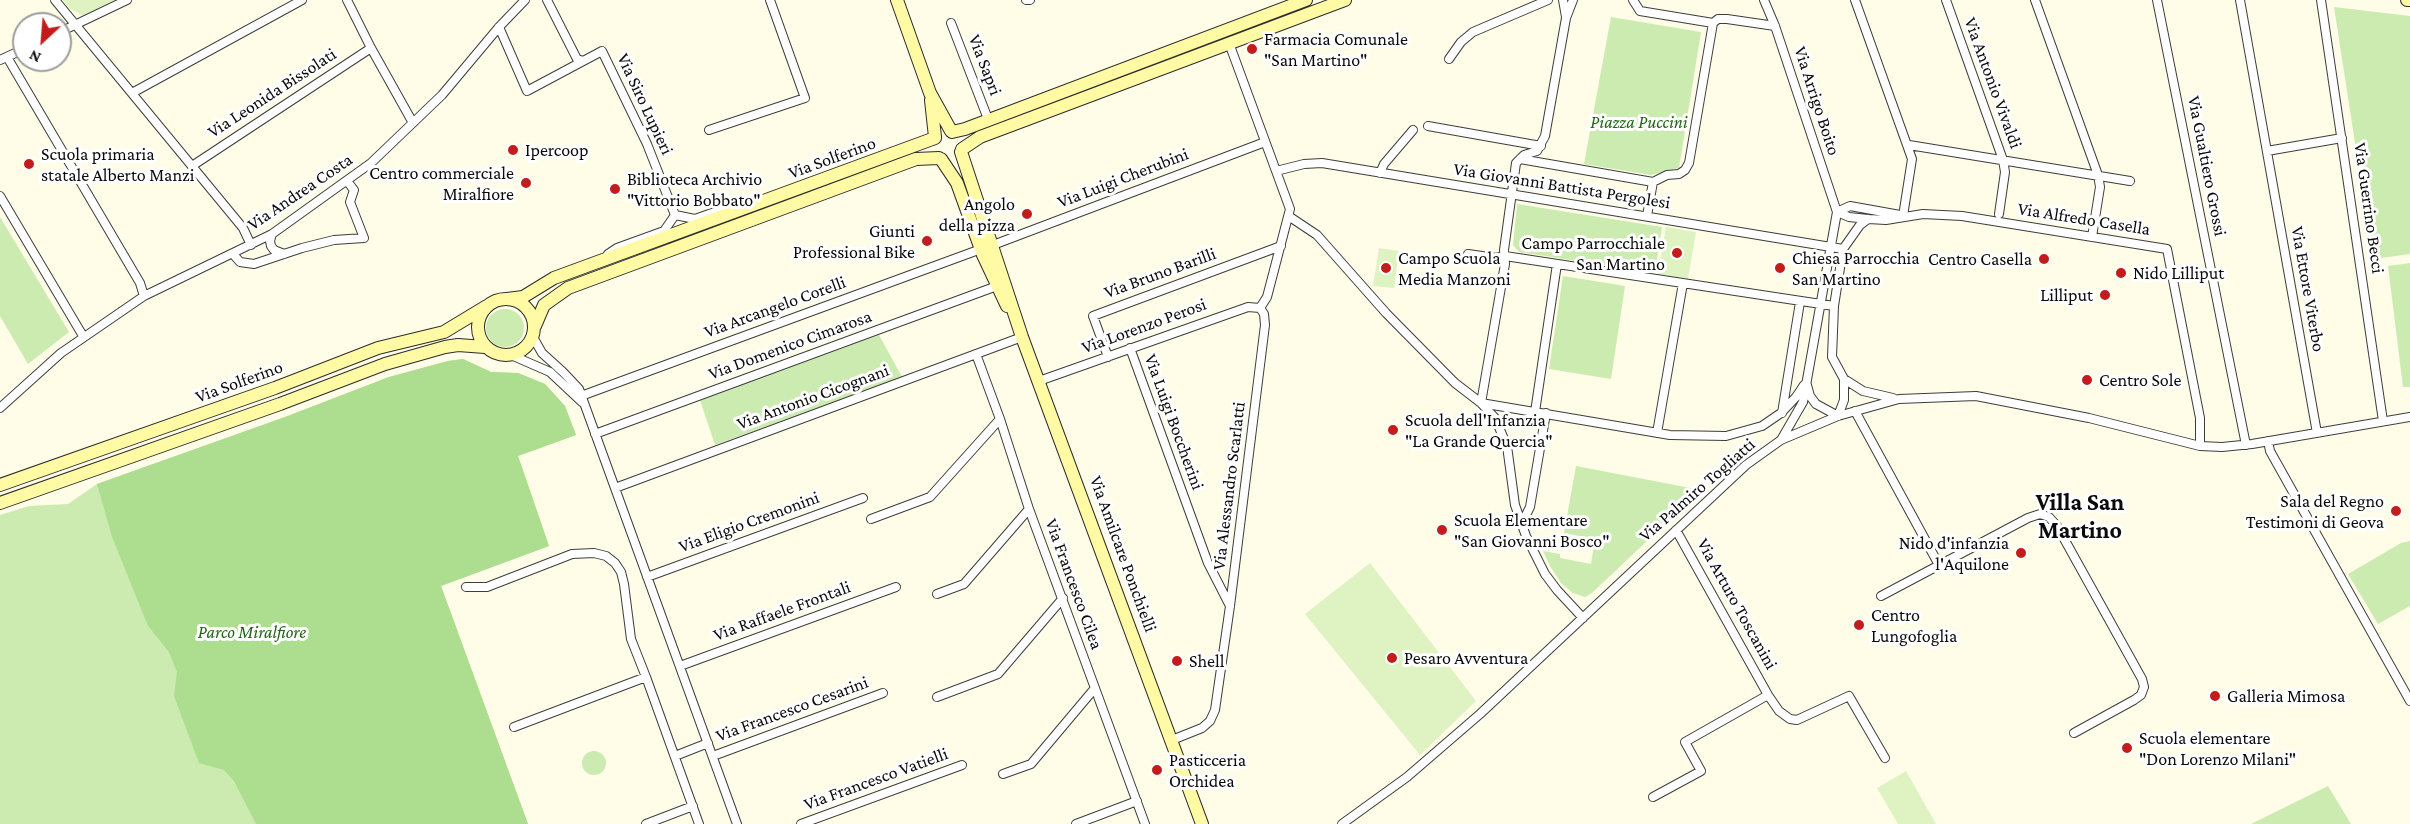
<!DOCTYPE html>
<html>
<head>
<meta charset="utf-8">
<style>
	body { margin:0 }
	#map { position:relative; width:2410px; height:824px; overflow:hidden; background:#fffce8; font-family:"Crimson Pro",serif }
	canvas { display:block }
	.north { position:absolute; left:12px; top:12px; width:60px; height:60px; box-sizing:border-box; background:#fff; border:2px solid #9d9d9d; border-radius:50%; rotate:206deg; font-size:16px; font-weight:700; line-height:24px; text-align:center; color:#0a0a0a }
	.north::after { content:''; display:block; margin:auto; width:21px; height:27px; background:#c21d1b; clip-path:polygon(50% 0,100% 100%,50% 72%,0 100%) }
</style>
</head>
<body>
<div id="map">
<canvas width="2410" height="824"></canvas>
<div class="north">N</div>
</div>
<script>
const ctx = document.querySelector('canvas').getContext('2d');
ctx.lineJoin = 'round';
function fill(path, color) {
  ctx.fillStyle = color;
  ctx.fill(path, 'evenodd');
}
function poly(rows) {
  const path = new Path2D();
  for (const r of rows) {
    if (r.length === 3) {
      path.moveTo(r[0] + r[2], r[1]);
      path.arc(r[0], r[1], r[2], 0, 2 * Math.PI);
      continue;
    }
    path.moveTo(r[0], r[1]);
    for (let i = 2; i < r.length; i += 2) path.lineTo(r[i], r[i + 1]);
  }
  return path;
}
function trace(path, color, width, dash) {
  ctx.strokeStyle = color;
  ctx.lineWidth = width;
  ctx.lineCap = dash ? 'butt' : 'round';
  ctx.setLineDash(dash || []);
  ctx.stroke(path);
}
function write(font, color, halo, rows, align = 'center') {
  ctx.font = font + ' "Crimson Pro",serif';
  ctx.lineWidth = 6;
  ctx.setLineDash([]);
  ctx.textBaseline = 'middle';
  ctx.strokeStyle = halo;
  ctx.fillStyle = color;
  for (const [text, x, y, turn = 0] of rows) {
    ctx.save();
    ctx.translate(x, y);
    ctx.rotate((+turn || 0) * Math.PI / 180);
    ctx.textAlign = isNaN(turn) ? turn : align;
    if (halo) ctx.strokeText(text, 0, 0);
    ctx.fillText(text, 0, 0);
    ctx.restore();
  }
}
fill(poly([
	[2334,7,2410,16,2410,254,2373,259],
	[1611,17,1701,32,1679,168,1651,175,1584,164],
	[1517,204,1662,227,1655,273,1519,252,1513,245],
	[0,217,69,332,28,364,0,316],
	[2410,263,2410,387,2403,387,2388,266],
	[1563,276,1625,286,1611,379,1549,369],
	[505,328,19],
	[879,335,902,377,715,445,700,400],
	[463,359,491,372,518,373,545,384,565,406,576,435,518,456,549,546,441,586,528,824,0,824,0,515,29,506,68,504,97,484,285,417,389,377,448,361],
	[1576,466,1701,490,1592,593,1585,597,1573,593,1561,583,1550,566,1543,551,1560,554,1560,558,1591,564,1595,539,1564,533],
	[2410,541,2410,606,2378,624,2348,574,2401,543],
	[594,763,12],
	[2328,786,2351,824,2251,824]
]), '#cbebb0');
fill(poly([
	[463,359,491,372,518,373,545,384,565,406,576,435,518,456,549,546,441,586,528,824,256,824,234,781,224,770,199,763,174,696,177,672,169,652,148,626,112,537,97,484,285,417,389,377,448,361]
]), '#addd8e');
fill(poly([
	[63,0,117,0,84,16,70,9],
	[1666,227,1696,232,1688,279,1658,274],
	[1379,248,1399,251,1394,288,1373,286],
	[1370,563,1476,701,1420,755,1305,614],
	[1906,771,1936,824,1898,824,1877,788]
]), '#def2c2');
const street = poly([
	[55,0,243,228,251,245],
	[347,0,371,48,413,123],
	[547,0,577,59,583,61],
	[1026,0,1030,0],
	[1563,0,1566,17],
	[1633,0,1640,11,1713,23],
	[1764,0,1775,26,1837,212,1803,402,1781,440],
	[1855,0,1912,159,1903,216],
	[1946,0,2003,160,2005,172,1999,214],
	[2035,0,2098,175,2100,187,2092,237],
	[2157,0,2246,445],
	[2240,0,2317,433],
	[2321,0,2383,421],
	[951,23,988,119],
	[499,27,527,91,602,51,647,144,675,215,695,219,737,204,750,204],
	[60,32,127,0],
	[1229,43,1290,209,1267,297,1260,308],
	[7,57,140,283,144,296],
	[1449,59,1461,42,1473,32,1548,0],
	[0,60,24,49],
	[132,93,302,0],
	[1428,126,1541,146],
	[709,130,805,98,770,0],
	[1909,145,2130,181],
	[2267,151,2342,138],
	[1520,159,1653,182],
	[192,166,371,48],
	[1276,171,1304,164,1322,163,1843,249],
	[1380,173,1384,164,1413,130],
	[0,196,83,336],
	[1837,212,1849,217,1868,219,1886,220,1923,214,1962,216,2167,249,2200,418,2200,446],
	[1837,212,1850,206,1900,215],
	[1647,216,1653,182,1667,175,1679,174,1685,170,1689,163,1713,23,1718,19,1727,19,1775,26],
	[1290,217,1317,235,1386,313,1455,383,1481,403,1495,418,1507,446,1515,505,1526,536,1545,574,1557,590,1583,618],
	[1868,219,1860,225,1843,249,1834,306,1832,357,1844,379,1863,391,1893,398],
	[272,234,270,241,271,246,274,250,284,254],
	[993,245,1265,142],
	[233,254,240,262,254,264,302,248,334,240,364,238,350,202,354,190,347,181],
	[608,254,617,248,664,231,675,215],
	[1468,254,1496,258,1505,256,1834,306],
	[533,337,542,353,563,372,579,389,737,824],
	[1130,348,1208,563,1230,606],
	[976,354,1000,419,1029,509,1145,824],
	[511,355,550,372,582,402],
	[1108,357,1093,316,1281,246],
	[1039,381,1248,307,1260,308],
	[1807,385,1810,396,1816,404,1838,416],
	[581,396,981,249],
	[1481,403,1505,264,1504,250,1516,163,1524,155,1537,151,1545,136,1566,18,1573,0],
	[1481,403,1670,435,1726,436,1762,426,1781,413,1796,397,1804,385],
	[0,408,61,353,144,296,272,234,371,163,442,95,499,27,525,0],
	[1855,411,1939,565],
	[1535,412,1557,264],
	[1782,413,1800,302],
	[1838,416,1844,400,1844,379],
	[1657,433,1683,283],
	[595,434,997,286],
	[2268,441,2270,451,2410,701],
	[615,488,1022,337],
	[871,519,930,497,1000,419],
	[1522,523,1530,507,1546,413],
	[647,577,863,498],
	[466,587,487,587,572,554,594,553,606,556,615,563,621,572,624,584,631,639,646,677,699,824],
	[937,594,964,584,1029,509],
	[1881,596,2028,518,2040,514,2049,517,2057,526,2142,679,2144,687,2141,695,2134,700,2074,733],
	[680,666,896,587],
	[1768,695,1779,711,1790,719,1797,720,1849,696,1885,758],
	[937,697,998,674,1063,598],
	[514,727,646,677],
	[1172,740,1202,728,1210,721,1215,710,1230,606,1265,325,1264,314,1260,308],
	[675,756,708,743],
	[713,756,883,693],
	[1003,774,1031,764,1095,688],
	[1653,797,1701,771,1685,742,1768,695,1676,530],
	[646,824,693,806],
	[801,824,962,765],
	[1076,824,1137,801],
	[1342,824,1407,777,1480,714,1746,465,1781,440,1838,416,1899,399,1976,396,2089,418,2200,446,2222,447,2252,444,2410,417]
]);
const secondary = poly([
	[897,0,930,93,951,131],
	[2407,0,2410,0],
	[931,100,935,137],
	[952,132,965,129,1306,0],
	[962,149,980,137,1345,0],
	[961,152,1022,337,1202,824],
	[941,159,957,183,983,255,1007,306],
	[506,327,28],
	[507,299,523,297,554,278,935,138],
	[535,326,544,305,568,288,916,159,939,158],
	[0,485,275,388,378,348,444,332,487,306],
	[0,503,280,404,385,364,445,347,458,345,485,347]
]);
trace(street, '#3d3d3d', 10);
trace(secondary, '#2c2c2c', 14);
trace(street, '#fff', 8);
trace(secondary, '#fffaa3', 12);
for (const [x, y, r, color] of [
	[1252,49,6,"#c21d1b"],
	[513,150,6,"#c21d1b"],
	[29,164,6,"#c21d1b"],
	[526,183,6,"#c21d1b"],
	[615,189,6,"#c21d1b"],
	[1027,214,6,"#c21d1b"],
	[927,241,6,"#c21d1b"],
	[1677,253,6,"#c21d1b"],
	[2044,259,6,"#c21d1b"],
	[1386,268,6,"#c21d1b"],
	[1780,268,6,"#c21d1b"],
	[2121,273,6,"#c21d1b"],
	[2105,295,6,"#c21d1b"],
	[2087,380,6,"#c21d1b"],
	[1393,430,6,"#c21d1b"],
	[2396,511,6,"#c21d1b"],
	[1442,530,6,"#c21d1b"],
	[2021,553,6,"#c21d1b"],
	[1859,625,6,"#c21d1b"],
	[1392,658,6,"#c21d1b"],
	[1177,661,6,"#c21d1b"],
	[2215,696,6,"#c21d1b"],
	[2127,748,6,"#c21d1b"],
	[1157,770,6,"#c21d1b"]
]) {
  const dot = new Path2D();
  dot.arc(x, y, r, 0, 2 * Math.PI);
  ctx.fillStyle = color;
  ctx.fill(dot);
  trace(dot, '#fff', 2);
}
write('18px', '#0a0a0a', '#fff', [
	["Farmacia Comunale",1264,39],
	["\"San Martino\"",1264,60],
	["Ipercoop",525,150],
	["Scuola primaria",41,154],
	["statale Alberto Manzi",41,175],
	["Centro commerciale",514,173,"right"],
	["Miralfiore",514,194,"right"],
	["Biblioteca Archivio",627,179],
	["\"Vittorio Bobbato\"",627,200],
	["Angolo",1015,204,"right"],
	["della pizza",1015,225,"right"],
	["Giunti",915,231,"right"],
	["Professional Bike",915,252,"right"],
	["Campo Parrocchiale",1665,243,"right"],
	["San Martino",1665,264,"right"],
	["Campo Scuola",1398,258],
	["Media Manzoni",1398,279],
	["Chiesa Parrocchia",1792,258],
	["San Martino",1792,279],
	["Centro Casella",2032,259,"right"],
	["Nido Lilliput",2133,273],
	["Lilliput",2093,295,"right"],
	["Centro Sole",2099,380],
	["Scuola dell'Infanzia",1405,420],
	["\"La Grande Quercia\"",1405,441],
	["Sala del Regno",2384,501,"right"],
	["Testimoni di Geova",2384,522,"right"],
	["Scuola Elementare",1454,520],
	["\"San Giovanni Bosco\"",1454,541],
	["Nido d'infanzia",2009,543,"right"],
	["l'Aquilone",2009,564,"right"],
	["Centro",1871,615],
	["Lungofoglia",1871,636],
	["Pesaro Avventura",1404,658],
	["Shell",1189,661],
	["Galleria Mimosa",2227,696],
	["Scuola elementare",2139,738],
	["\"Don Lorenzo Milani\"",2139,759],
	["Pasticceria",1169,760],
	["Orchidea",1169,781]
], 'left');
write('18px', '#0a0a0a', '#fff', [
	["Via Sapri",985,65,69],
	["Via Antonio Vivaldi",1993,83,70],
	["Via Leonida Bissolati",272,93,-33],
	["Via Arrigo Boito",1817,101,72],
	["Via Siro Lupieri",645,104,65],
	["Via Solferino",832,158,-20],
	["Via Gualtiero Grossi",2207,166,79],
	["Via Luigi Cherubini",1123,178,-21],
	["Via Giovanni Battista Pergolesi",1562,186,9],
	["Via Andrea Costa",300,192,-34],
	["Via Guerrino Becci",2369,208,82],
	["Via Alfredo Casella",2084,219,9],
	["Via Bruno Barilli",1160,273,-20],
	["Via Ettore Viterbo",2308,289,80],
	["Via Arcangelo Corelli",775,307,-20],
	["Via Lorenzo Perosi",1144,326,-20],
	["Via Domenico Cimarosa",790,345,-20],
	["Via Solferino",239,382,-20],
	["Via Antonio Cicognani",813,397,-20],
	["Via Luigi Boccherini",1174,422,70],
	["Via Alessandro Scarlatti",1229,486,-83],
	["Via Palmiro Togliatti",1697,490,-41],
	["Via Eligio Cremonini",749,522,-20],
	["Via Amilcare Ponchielli",1123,554,70],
	["Via Francesco Cilea",1074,584,70],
	["Via Arturo Toscanini",1737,604,61],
	["Via Raffaele Frontali",782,611,-20],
	["Via Francesco Cesarini",792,709,-20],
	["Via Francesco Vatielli",876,779,-20]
]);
write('italic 18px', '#236518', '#fff', [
	["Piazza Puccini",1639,122],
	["Parco Miralfiore",252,632]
]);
write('bold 24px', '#0a0a0a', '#fff', [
	["Villa San",2080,503],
	["Martino",2080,531]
]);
</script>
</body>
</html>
